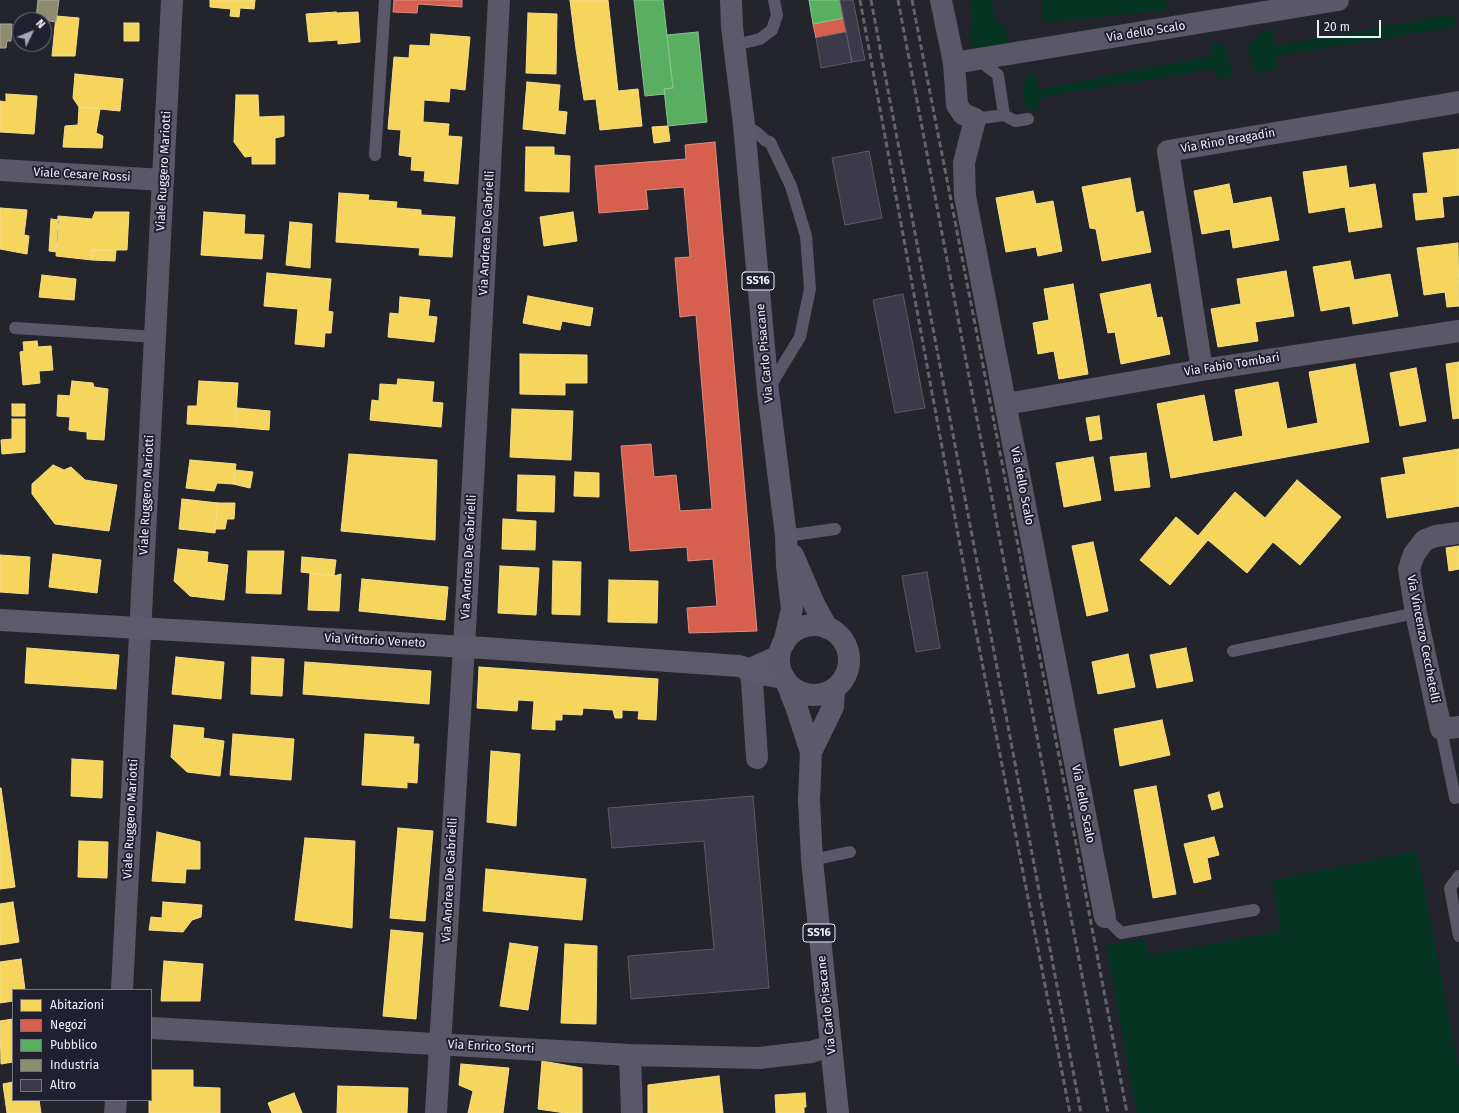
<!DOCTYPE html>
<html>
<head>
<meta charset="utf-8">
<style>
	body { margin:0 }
	#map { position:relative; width:1459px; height:1113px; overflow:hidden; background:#24242c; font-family:"Fira Sans",sans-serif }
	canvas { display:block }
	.legend { position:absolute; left:12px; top:989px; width:140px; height:112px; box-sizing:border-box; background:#212030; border:1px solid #737381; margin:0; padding:5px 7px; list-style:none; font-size:12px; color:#efeffa }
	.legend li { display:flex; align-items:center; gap:8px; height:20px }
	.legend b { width:20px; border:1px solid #737381 }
	.north { position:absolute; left:12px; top:12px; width:40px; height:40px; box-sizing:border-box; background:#212030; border:1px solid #737381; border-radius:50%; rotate:47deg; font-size:11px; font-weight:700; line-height:16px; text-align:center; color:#efeffa }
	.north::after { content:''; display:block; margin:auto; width:14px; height:18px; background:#a8a8b2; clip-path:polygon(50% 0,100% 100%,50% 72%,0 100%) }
	.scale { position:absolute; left:1317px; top:20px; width:64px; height:18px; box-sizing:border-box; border:2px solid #efeffa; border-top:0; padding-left:5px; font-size:12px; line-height:14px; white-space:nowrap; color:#efeffa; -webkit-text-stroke:3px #212030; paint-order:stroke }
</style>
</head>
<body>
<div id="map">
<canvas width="1459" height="1113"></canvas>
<ul class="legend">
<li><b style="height:11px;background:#f6d55c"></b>Abitazioni</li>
<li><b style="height:11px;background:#d6604d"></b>Negozi</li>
<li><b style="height:11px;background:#5aae61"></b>Pubblico</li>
<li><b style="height:11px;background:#8c8c6e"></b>Industria</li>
<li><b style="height:11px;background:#3b394a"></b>Altro</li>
</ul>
<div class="north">N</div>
<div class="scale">20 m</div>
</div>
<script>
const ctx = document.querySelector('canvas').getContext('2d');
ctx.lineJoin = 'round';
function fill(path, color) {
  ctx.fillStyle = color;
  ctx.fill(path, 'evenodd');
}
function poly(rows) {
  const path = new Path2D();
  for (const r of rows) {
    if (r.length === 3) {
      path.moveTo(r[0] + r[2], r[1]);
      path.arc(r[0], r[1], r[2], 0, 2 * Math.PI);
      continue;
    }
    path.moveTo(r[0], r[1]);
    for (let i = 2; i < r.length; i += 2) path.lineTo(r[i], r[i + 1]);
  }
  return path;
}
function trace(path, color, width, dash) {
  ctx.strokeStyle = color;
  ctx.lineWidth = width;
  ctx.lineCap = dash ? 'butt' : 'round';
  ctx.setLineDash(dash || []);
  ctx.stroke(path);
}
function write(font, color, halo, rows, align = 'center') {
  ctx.font = font + ' "Fira Sans",sans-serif';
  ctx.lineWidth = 4;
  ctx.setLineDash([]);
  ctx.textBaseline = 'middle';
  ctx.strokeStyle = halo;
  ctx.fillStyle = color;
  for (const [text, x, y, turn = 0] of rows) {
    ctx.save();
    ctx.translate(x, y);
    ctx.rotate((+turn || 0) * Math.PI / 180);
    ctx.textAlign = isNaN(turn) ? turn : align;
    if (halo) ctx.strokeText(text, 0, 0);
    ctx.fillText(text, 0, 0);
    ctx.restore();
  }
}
fill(poly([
	[970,0,992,0,995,19,1005,25,1009,43,1002,51,972,49,969,35,973,22],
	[1041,0,1166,0,1167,10,1043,23],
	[1453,14,1457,27,1276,56,1277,69,1254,73,1250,58,1248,47,1252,41,1260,33,1271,28,1274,46],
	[1217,42,1224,45,1231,67,1231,77,1218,79,1213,69,1038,98,1040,108,1029,110,1022,98,1023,88,1026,77,1035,72,1039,89,1212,56,1210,43],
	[1417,851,1459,1069,1459,1113,1137,1113,1106,945,1146,939,1149,955,1281,931,1272,880]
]), '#053422');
const homes = poly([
	[210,0,255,0,254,9,240,8,239,17,230,16,231,9,210,7,210,0],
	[570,0,608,0,618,91,638,89,642,126,600,130,596,99,584,100,576,49,570,0],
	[336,12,336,13,358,12,360,42,338,44,338,40,309,42,306,14,336,12],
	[528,13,557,14,556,74,526,73,528,13],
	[56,16,79,18,75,56,52,56,56,16],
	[124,23,139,23,139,41,124,41,124,23],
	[431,34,470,37,465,90,450,88,449,102,424,100,423,122,449,124,448,136,462,137,458,184,424,181,425,171,411,170,412,157,399,155,401,130,388,129,394,57,409,58,410,45,430,46,431,34],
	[75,74,123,79,120,111,79,107,73,98,75,74],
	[527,82,560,85,558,111,567,112,565,134,523,129,527,82],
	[6,94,37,96,34,134,0,132,0,101,6,102,6,94],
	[236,95,258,95,259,117,284,116,284,136,275,138,275,164,252,164,252,156,245,157,234,142,236,95],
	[79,107,100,109,96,133,103,136,102,148,63,147,65,126,78,125,79,107],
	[668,126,670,141,654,143,652,127,668,126],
	[526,147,554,147,554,155,570,156,569,192,525,191,526,147],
	[1459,149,1459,195,1442,197,1444,217,1416,220,1413,194,1428,193,1423,153,1459,149],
	[1346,166,1349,188,1375,184,1382,227,1349,232,1345,207,1309,213,1303,172,1346,166],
	[1130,178,1136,213,1143,211,1151,252,1102,261,1096,229,1090,228,1082,187,1130,178],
	[1229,184,1233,204,1271,197,1279,240,1233,248,1230,229,1202,234,1194,191,1229,184],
	[1033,191,1036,204,1053,201,1062,251,1038,256,1036,247,1006,252,996,198,1033,191],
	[339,193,369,195,368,200,397,202,396,208,421,210,421,215,455,217,452,257,419,255,420,248,336,242,339,193],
	[0,208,27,210,24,235,29,236,27,254,0,249,0,208],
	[95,212,129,212,127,250,92,250,92,260,56,256,58,216,92,219,95,212],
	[204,212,245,215,244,234,264,235,262,259,201,255,204,212],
	[573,212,577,241,544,246,540,217,573,212],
	[51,219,59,220,57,252,49,251,51,219],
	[290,222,312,224,310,268,286,265,290,222],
	[1458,243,1459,306,1447,307,1445,292,1424,295,1417,248,1458,243],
	[92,250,116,250,115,261,92,260,92,250],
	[1350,261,1354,280,1390,274,1398,316,1353,324,1350,306,1321,311,1313,267,1350,261],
	[1286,271,1294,316,1255,322,1258,341,1218,347,1211,309,1241,304,1237,279,1286,271],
	[267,273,331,279,328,311,333,312,331,333,325,333,324,347,295,344,298,309,264,306,267,273],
	[42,275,76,279,74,300,39,297,42,275],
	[1073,284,1088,374,1059,379,1054,351,1038,354,1033,323,1049,320,1044,289,1073,284],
	[1150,284,1157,318,1162,317,1170,354,1121,364,1115,332,1108,333,1100,294,1150,284],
	[528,296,593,308,590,326,562,321,560,330,523,323,528,296],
	[400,297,430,300,428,316,437,317,434,342,388,337,390,313,399,314,400,297],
	[37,341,38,347,51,346,53,370,39,371,40,383,23,385,20,352,24,351,23,342,37,341],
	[520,354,587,355,587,383,565,383,565,395,520,394,520,354],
	[1459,362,1459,418,1453,419,1446,364,1459,362],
	[1355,364,1369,442,1171,478,1157,404,1204,395,1213,442,1243,436,1235,390,1278,382,1287,429,1318,423,1309,372,1355,364],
	[1416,368,1426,421,1400,426,1390,373,1416,368],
	[398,379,434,382,432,402,443,403,441,427,370,420,372,400,379,401,380,384,397,385,398,379],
	[72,381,93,383,94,387,108,389,104,440,87,439,87,432,69,430,70,417,57,416,58,395,70,396,72,381],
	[199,381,238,383,235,427,187,424,188,406,197,406,199,381],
	[12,404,25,404,25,416,12,416,12,404],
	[237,408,270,411,269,430,235,427,237,408],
	[512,409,573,411,571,460,510,457,512,409],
	[1099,416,1102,439,1090,441,1086,418,1099,416],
	[12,419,25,419,25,452,2,454,1,440,12,439,12,419],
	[1459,449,1459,506,1387,518,1381,478,1406,474,1403,458,1459,449],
	[1146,453,1150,487,1115,491,1110,457,1146,453],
	[349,454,437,460,435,540,341,531,349,454],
	[1093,457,1101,500,1064,507,1056,463,1093,457],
	[190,460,236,464,233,484,217,483,214,491,186,488,190,460],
	[53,465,64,470,71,467,85,480,117,485,109,531,55,524,32,494,32,484,53,465],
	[235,470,253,472,250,488,233,484,235,470],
	[575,472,599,473,599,497,574,496,575,472],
	[518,475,555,476,554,512,517,511,518,475],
	[1297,480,1341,517,1300,565,1273,542,1247,573,1208,540,1170,585,1140,560,1176,517,1198,536,1235,492,1265,518,1297,480],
	[182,499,218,503,215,533,179,529,182,499],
	[218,503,235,503,234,519,227,519,225,529,215,529,218,503],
	[503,519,536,521,535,550,502,549,503,519],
	[1093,542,1108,611,1087,616,1072,546,1093,542],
	[1459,546,1459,569,1449,571,1446,548,1459,546],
	[178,549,208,552,207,562,228,565,224,600,190,596,174,581,178,549],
	[248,551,284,551,281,594,246,593,248,551],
	[53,554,101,560,97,593,49,587,53,554],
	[0,555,30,557,28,594,0,592,0,555],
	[302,557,336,560,334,576,301,572,302,557],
	[553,561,581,562,580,615,552,614,553,561],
	[500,566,539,568,536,615,498,613,500,566],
	[310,573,334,576,341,574,339,611,308,610,310,573],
	[362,579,448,587,445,620,359,611,362,579],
	[609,580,658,581,657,623,608,622,609,580],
	[27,648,119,655,116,689,25,683,27,648],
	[1186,648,1193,681,1157,688,1150,655,1186,648],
	[1128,654,1135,687,1098,694,1092,662,1128,654],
	[176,657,224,662,221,699,172,694,176,657],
	[252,657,284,659,282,696,251,694,252,657],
	[305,662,431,671,429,704,303,694,305,662],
	[479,667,658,679,656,720,638,719,639,711,622,710,622,718,615,718,613,710,583,708,582,715,562,714,562,720,555,720,555,730,532,729,534,701,518,700,517,711,477,708,479,667],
	[1162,720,1170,755,1120,766,1114,729,1162,720],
	[174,725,204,728,203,738,224,741,220,776,187,772,171,757,174,725],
	[233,734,294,739,291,780,230,775,233,734],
	[365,734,414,737,413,744,419,744,417,783,407,782,407,788,362,785,365,734],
	[491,751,520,754,516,826,487,822,491,751],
	[72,759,103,761,102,798,71,796,72,759],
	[1156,786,1176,894,1153,898,1134,790,1156,786],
	[0,788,1,788,15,887,0,889,0,788],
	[1219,792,1223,807,1212,810,1208,795,1219,792],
	[398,828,433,831,425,921,390,918,398,828],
	[157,832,200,842,200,869,186,869,185,883,152,881,157,832],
	[1214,837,1219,855,1207,858,1211,879,1194,883,1184,844,1214,837],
	[305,838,355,841,352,928,295,920,305,838],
	[79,841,108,842,107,878,78,877,79,841],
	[486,869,586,879,582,920,483,911,486,869],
	[13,902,19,942,0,945,0,904,13,902],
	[163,902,202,905,201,917,192,920,183,932,149,930,151,917,162,918,163,902],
	[391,930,423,933,416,1019,383,1016,391,930],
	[510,943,538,947,528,1010,500,1006,510,943],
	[565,944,597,946,596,1024,561,1023,565,944],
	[21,959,25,990,13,990,13,1001,0,1003,0,962,21,959],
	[164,961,203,964,200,1001,161,1001,164,961],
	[13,1019,13,1062,1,1064,0,1021,13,1019],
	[542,1061,582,1068,582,1113,565,1113,538,1109,542,1061],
	[461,1064,509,1068,503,1113,468,1113,473,1091,459,1085,461,1064],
	[151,1070,193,1070,193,1087,220,1088,220,1113,149,1113,149,1100,151,1100,151,1070],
	[719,1076,723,1113,648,1113,648,1085,719,1076],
	[13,1082,13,1100,39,1100,41,1113,7,1113,3,1084,13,1082],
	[338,1086,408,1088,407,1113,337,1113,338,1086],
	[294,1093,302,1113,272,1113,268,1103,294,1093],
	[805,1093,806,1107,804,1107,804,1113,776,1113,775,1095,805,1093]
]);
fill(homes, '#f6d55c');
trace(homes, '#f4dd8b', 1);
const shops = poly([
	[394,0,462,0,462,7,418,4,417,13,393,12,394,0],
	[844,18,846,32,816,38,813,24,844,18],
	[715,142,757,631,689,633,687,608,717,606,713,559,688,561,687,547,630,551,621,446,651,444,654,477,676,475,680,511,712,509,696,315,680,317,675,258,690,257,684,187,646,190,648,209,599,213,595,166,686,159,685,145,715,142]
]);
fill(shops, '#d6604d');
trace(shops, '#de8b81', 1);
const public = poly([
	[634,0,663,0,673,88,664,89,665,94,645,96,634,0],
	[809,0,840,0,844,18,813,24,809,0],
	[698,32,707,122,668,126,664,89,673,88,667,35,698,32]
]);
fill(public, '#5aae61');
trace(public, '#87c28f', 1);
const industry = poly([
	[38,0,59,0,56,22,36,19,38,0],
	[0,24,12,24,11,41,7,41,6,48,0,48,0,24]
]);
fill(industry, '#8c8c6e');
trace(industry, '#aaaa98', 1);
const building = poly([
	[840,0,853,0,865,60,852,62,840,0],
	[846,32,852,62,821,68,816,38,846,32],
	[869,151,882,218,845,225,832,158,869,151],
	[903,294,925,408,895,413,873,300,903,294],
	[927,572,940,648,916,652,902,576,927,572],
	[753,796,769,988,631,999,628,956,714,949,704,841,612,848,608,808,753,796]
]);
fill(building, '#3b394a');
trace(building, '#5c5b63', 1);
trace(poly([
	[735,45,760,39,772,30,777,15,774,0],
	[979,60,998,75,1004,115],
	[975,119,1004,115,1015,121,1028,119],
	[744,125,756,132,766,141,770,142,791,186,806,236,810,289,800,337,769,388],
	[375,155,385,0],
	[15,328,155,337],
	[786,536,835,529],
	[1233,651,1416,613],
	[1441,729,1455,798],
	[812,860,850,852],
	[1459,876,1450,888,1459,936],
	[1105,917,1121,933,1254,910]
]), '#5a5868', 12);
trace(poly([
	[941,0,954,63,957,105,963,114,975,119,964,163,965,196,1105,917],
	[954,63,1338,0],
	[0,170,163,180],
	[1202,370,1168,151,1459,102],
	[1006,404,1202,370,1459,331],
	[1459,533,1436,536,1425,540,1414,554,1409,569,1416,613,1441,729,1459,727],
	[750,669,752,681,757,758],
	[122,990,172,0],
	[151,1028,630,1055,759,1058,811,1052,831,1046],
	[630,1055,632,1113],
	[115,1113,116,1100],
	[436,1113,464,647,499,0]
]), '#5a5868', 22);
trace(poly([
	[0,620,484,648,739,666,767,675,784,678],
	[750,669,779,656]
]), '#5c5a6c', 22);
trace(poly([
	[731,0,732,27,744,125,768,391,786,536,787,566,792,609,784,643],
	[793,555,814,604,827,628],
	[814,660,35],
	[786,681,797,709,811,752,809,800,812,860,838,1113],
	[811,752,833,707,834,690]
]), '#5b596b', 22);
trace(poly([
	[860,0,973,616,1070,1113],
	[871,0,1081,1113],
	[898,0,1108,1113],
	[912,0,1078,854,1127,1113]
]), '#64626d', 3, [6, 3]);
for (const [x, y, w] of [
	[758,281,32],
	[819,933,32]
]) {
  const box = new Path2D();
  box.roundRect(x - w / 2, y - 9, w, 18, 3);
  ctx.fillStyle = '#212030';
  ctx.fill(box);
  trace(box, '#efeffa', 1);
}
write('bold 11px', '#efeffa', null, [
	["SS16",758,281],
	["SS16",819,933]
]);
write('12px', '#efeffa', '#212030', [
	["Via dello Scalo",1146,32,-9],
	["Via Rino Bragadin",1228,141,-10],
	["Viale Ruggero Mariotti",164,171,-87],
	["Viale Cesare Rossi",82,175,3],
	["Via Andrea De Gabrielli",487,233,-87],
	["Via Carlo Pisacane",765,353,-95],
	["Via Fabio Tombari",1232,365,-9],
	["Via dello Scalo",1022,486,79],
	["Viale Ruggero Mariotti",147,495,-87],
	["Via Andrea De Gabrielli",469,557,-87],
	["Via Vincenzo Cecchetelli",1423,639,79],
	["Via Vittorio Veneto",375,641,3],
	["Via dello Scalo",1083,804,79],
	["Viale Ruggero Mariotti",131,819,-87],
	["Via Andrea De Gabrielli",450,880,-87],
	["Via Carlo Pisacane",827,1005,-96],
	["Via Enrico Storti",491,1047,3]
]);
</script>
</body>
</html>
